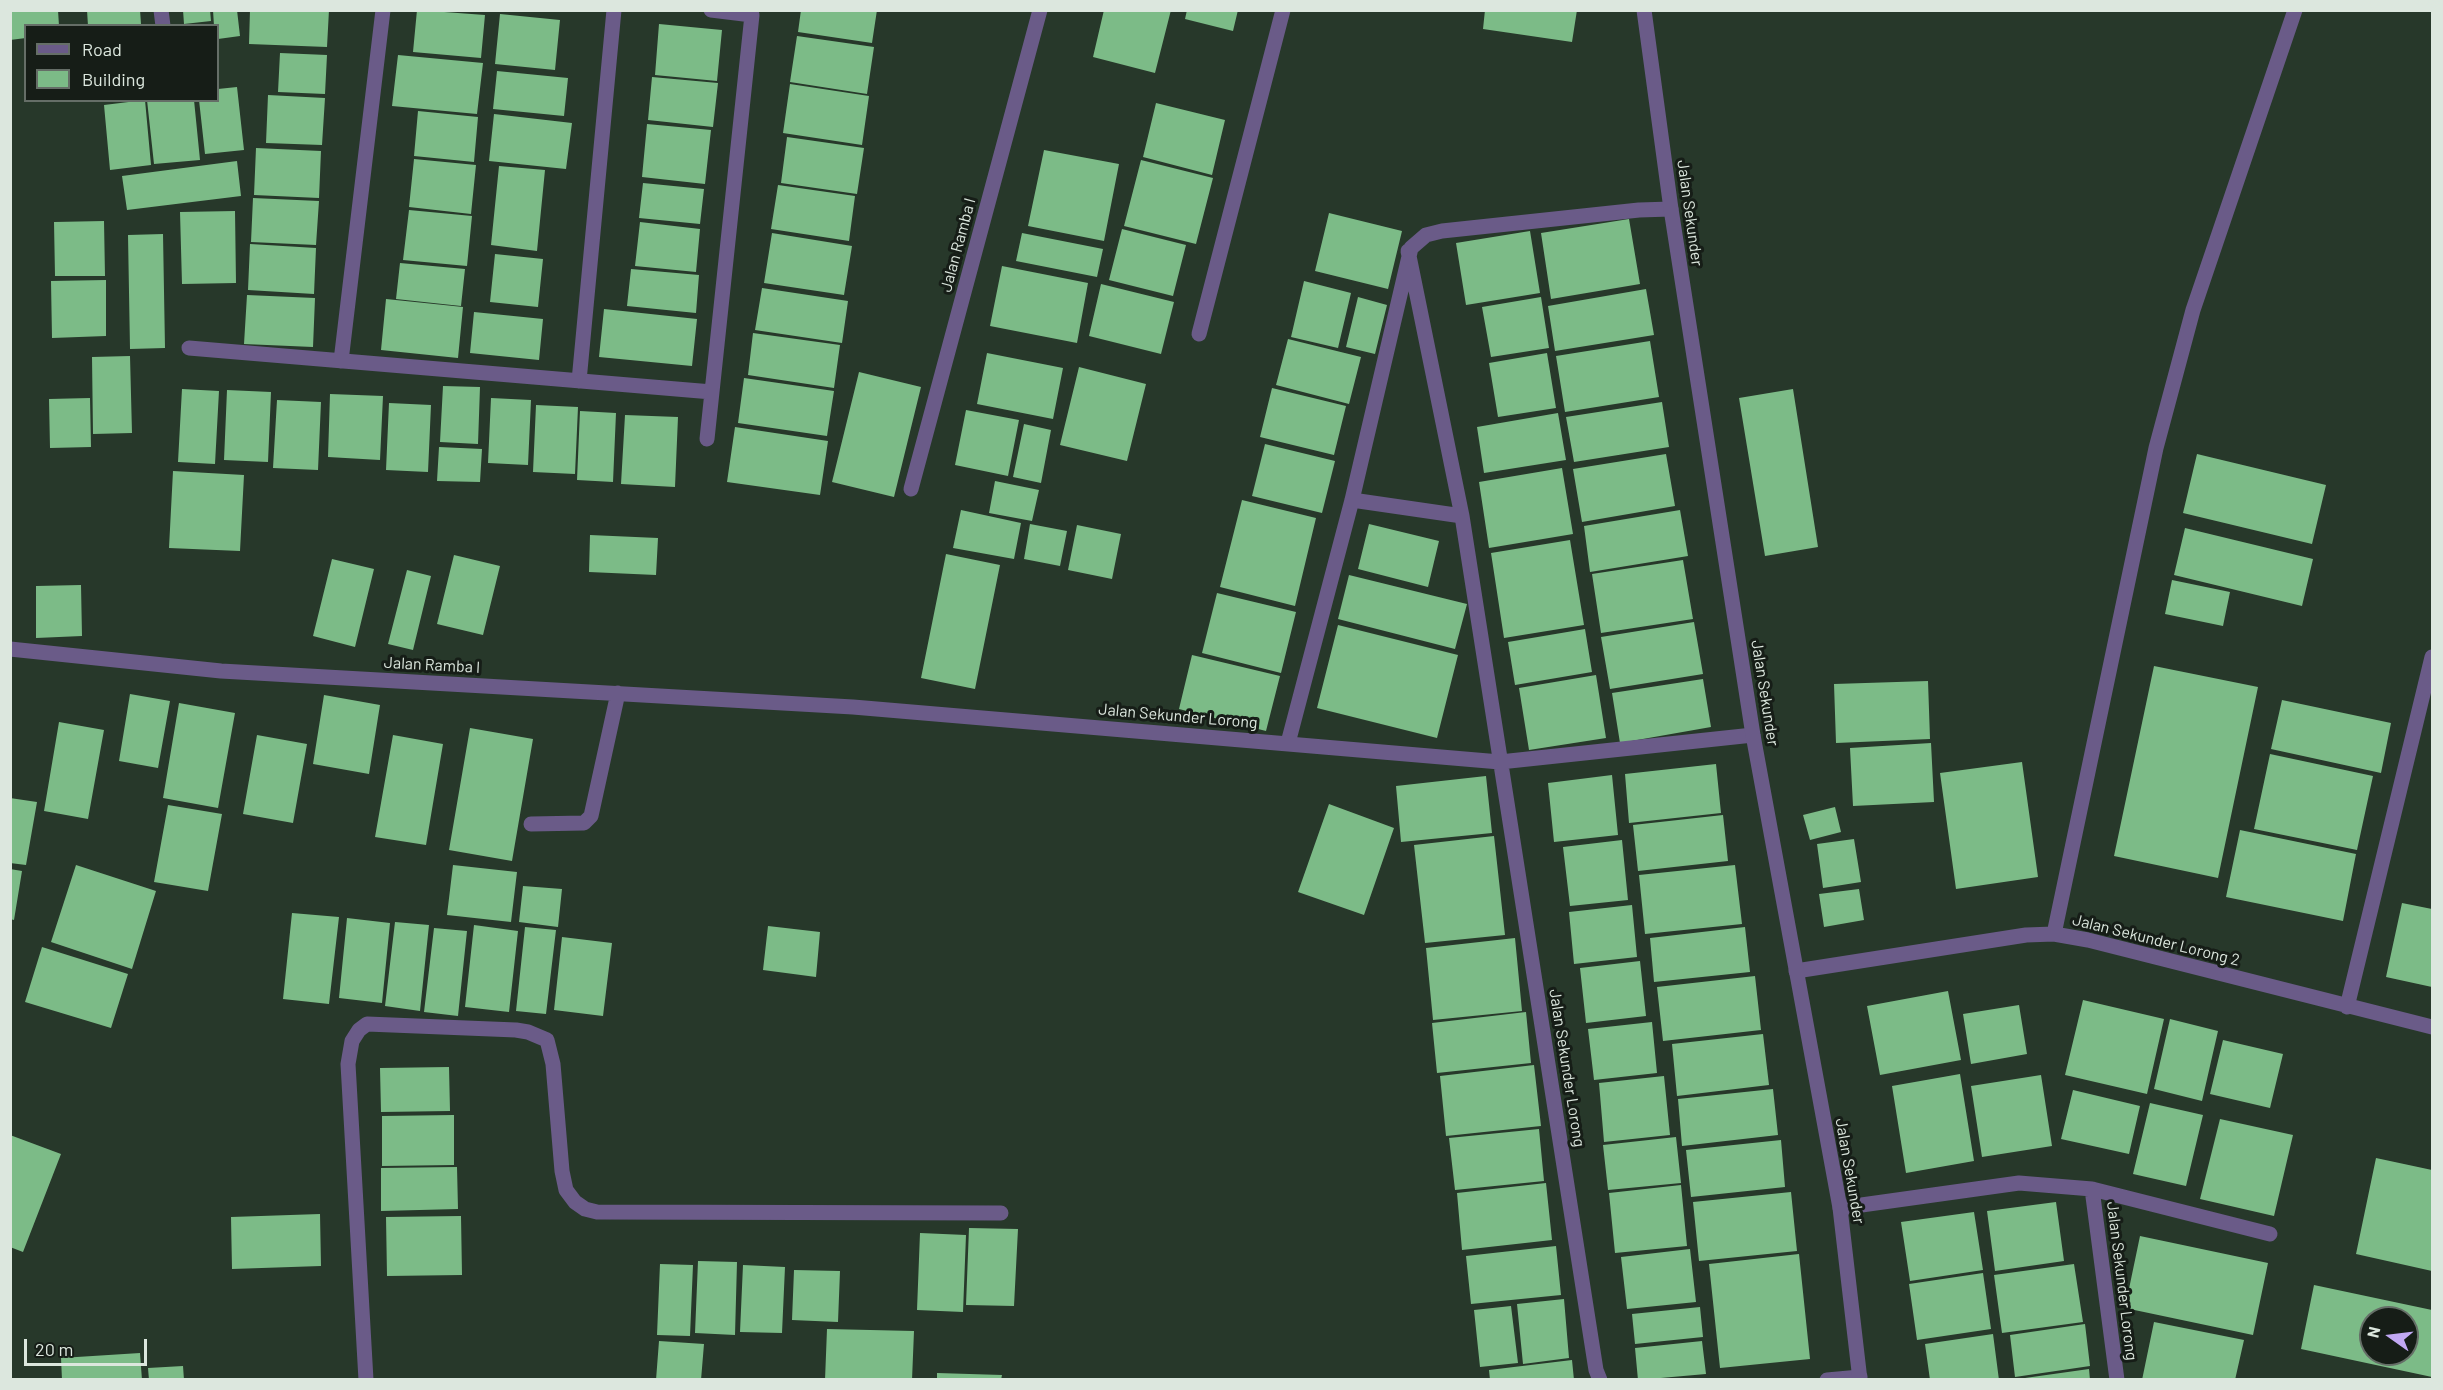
<!DOCTYPE html>
<html>
<head>
<meta charset="utf-8">
<style>
	body { margin:0 }
	#map { position:relative; width:2443px; height:1390px; overflow:hidden; background:#27382a; font-family:Barlow,sans-serif }
	canvas { display:block }
	.frame { position:absolute; inset:0; border:12px solid #dce7de; pointer-events:none }
	.legend { position:absolute; left:24px; top:24px; width:195px; height:78px; box-sizing:border-box; background:#161d17; border:2px solid #656e67; margin:0; padding:8px 10px; list-style:none; font-size:18px; color:#dce7de }
	.legend li { display:flex; align-items:center; gap:12px; height:30px }
	.legend b { width:30px; border:2px solid #656e67 }
	.north { position:absolute; left:2359px; top:1306px; width:60px; height:60px; box-sizing:border-box; background:#161d17; border:2px solid #656e67; border-radius:50%; rotate:284deg; font-size:16px; font-weight:700; line-height:24px; text-align:center; color:#dce7de }
	.north::after { content:''; display:block; margin:auto; width:21px; height:27px; background:#c1a8f3; clip-path:polygon(50% 0,100% 100%,50% 72%,0 100%) }
	.scale { position:absolute; left:24px; top:1339px; width:123px; height:27px; box-sizing:border-box; border:3px solid #dce7de; border-top:0; padding-left:8px; font-size:18px; line-height:21px; white-space:nowrap; color:#dce7de; -webkit-text-stroke:4px #161d17; paint-order:stroke }
</style>
</head>
<body>
<div id="map">
<canvas width="2443" height="1390"></canvas>
<div class="frame"></div>
<ul class="legend">
<li><b style="height:8px;background:#6a5b88"></b>Road</li>
<li><b style="height:16px;background:#7cbb87"></b>Building</li>
</ul>
<div class="north">N</div>
<div class="scale">20 m</div>
</div>
<script>
const ctx = document.querySelector('canvas').getContext('2d');
ctx.lineJoin = 'round';
function fill(path, color) {
  ctx.fillStyle = color;
  ctx.fill(path, 'evenodd');
}
function poly(rows) {
  const path = new Path2D();
  for (const r of rows) {
    path.moveTo(r[0], r[1]);
    for (let i = 2; i < r.length; i += 2) path.lineTo(r[i], r[i + 1]);
  }
  return path;
}
function trace(path, color, width, dash) {
  ctx.strokeStyle = color;
  ctx.lineWidth = width;
  ctx.lineCap = dash ? 'butt' : 'round';
  ctx.setLineDash(dash || []);
  ctx.stroke(path);
}
function write(font, color, halo, rows, align = 'center') {
  ctx.font = font + ' Barlow,sans-serif';
  ctx.lineWidth = 6;
  ctx.setLineDash([]);
  ctx.textBaseline = 'middle';
  ctx.strokeStyle = halo;
  ctx.fillStyle = color;
  for (const [text, x, y, turn = 0] of rows) {
    ctx.save();
    ctx.translate(x, y);
    ctx.rotate((+turn || 0) * Math.PI / 180);
    ctx.textAlign = isNaN(turn) ? turn : align;
    if (halo) ctx.strokeText(text, 0, 0);
    ctx.fillText(text, 0, 0);
    ctx.restore();
  }
}
fill(poly([
	[10,10,58,10,59,26,26,26,26,38,10,40],
	[87,10,140,10,141,24,88,26],
	[183,10,210,10,211,21,184,24],
	[213,10,237,10,240,36,218,39,218,26,214,26],
	[250,10,329,10,327,47,249,44],
	[417,10,485,15,481,58,413,52],
	[801,10,877,10,872,43,798,32],
	[1104,10,1171,10,1155,73,1093,57],
	[1187,10,1238,10,1233,31,1185,19],
	[1485,10,1577,10,1572,42,1483,29],
	[500,14,560,20,555,70,495,64],
	[659,24,722,30,717,81,655,75],
	[797,36,874,47,867,94,790,82],
	[280,53,327,55,325,94,278,92],
	[398,55,483,63,477,114,392,106],
	[497,71,568,78,564,116,493,109],
	[652,77,718,83,713,127,648,120],
	[790,84,869,96,862,145,783,133],
	[237,87,244,150,205,154,199,100,218,100,218,89],
	[268,95,325,98,322,145,266,143],
	[145,100,151,165,110,170,104,105],
	[147,100,194,100,200,160,154,164],
	[1156,103,1225,120,1212,175,1143,157],
	[418,111,478,117,474,162,414,156],
	[494,114,572,123,566,169,489,161],
	[647,124,711,130,705,184,642,177],
	[787,137,864,148,857,194,781,183],
	[256,148,321,151,319,198,254,195],
	[1044,150,1119,164,1104,241,1028,226],
	[414,159,476,165,471,214,409,207],
	[1141,160,1213,178,1196,244,1124,226],
	[237,161,241,196,127,210,122,176],
	[499,166,545,170,537,251,491,245],
	[643,183,704,189,700,224,639,218],
	[778,185,855,196,849,241,771,229],
	[253,198,319,201,316,245,251,242],
	[409,210,472,216,467,266,403,260],
	[235,211,236,283,182,284,180,212],
	[1329,213,1402,231,1388,289,1315,271],
	[1629,219,1640,284,1551,299,1541,233],
	[104,221,105,276,55,276,54,222],
	[640,222,700,229,696,272,635,266],
	[1122,229,1186,245,1173,296,1109,280],
	[1530,231,1540,293,1466,305,1456,243],
	[772,233,852,246,844,295,764,283],
	[1022,233,1103,249,1097,277,1016,261],
	[163,234,165,348,130,349,128,235],
	[250,244,316,248,314,294,248,290],
	[495,254,543,259,538,307,490,302],
	[400,263,465,269,461,306,396,299],
	[1002,266,1088,283,1077,343,990,326],
	[631,269,699,275,696,313,627,306],
	[106,280,106,336,52,338,51,281],
	[1304,281,1351,293,1338,348,1291,337],
	[1101,284,1174,302,1161,354,1089,336],
	[762,288,848,301,842,343,755,330],
	[1646,289,1654,335,1555,351,1548,306],
	[247,295,315,298,313,347,244,344],
	[1358,297,1387,305,1375,354,1346,347],
	[1541,297,1549,348,1491,357,1482,307],
	[386,299,463,307,458,358,381,350],
	[604,309,697,319,692,366,599,357],
	[474,312,543,319,539,360,470,353],
	[753,333,840,345,834,388,748,375],
	[1288,339,1361,357,1349,404,1276,385],
	[1650,341,1659,397,1565,412,1556,356],
	[987,353,1063,368,1053,419,977,404],
	[1547,353,1556,408,1498,417,1489,363],
	[130,356,132,433,93,434,92,357],
	[1079,367,1146,384,1127,461,1060,445],
	[859,372,921,387,894,497,832,482],
	[744,378,834,391,827,436,738,423],
	[443,386,480,387,478,444,440,442],
	[1272,388,1346,406,1334,455,1260,437],
	[182,389,219,391,215,464,178,462],
	[1793,389,1818,547,1765,556,1739,398],
	[227,390,271,392,268,462,224,460],
	[330,394,383,396,380,460,328,457],
	[90,398,91,447,50,448,49,399],
	[491,398,531,400,528,465,488,463],
	[277,400,321,402,318,470,273,468],
	[1662,402,1669,447,1574,462,1566,417],
	[389,403,431,405,428,472,386,470],
	[536,405,578,407,575,474,533,472],
	[966,410,1019,420,1008,476,955,465],
	[580,411,616,413,613,482,577,480],
	[1558,413,1566,460,1484,473,1477,427],
	[625,415,678,417,675,487,621,484],
	[1024,424,1051,430,1041,483,1013,477],
	[735,427,828,441,820,495,727,482],
	[1265,444,1335,461,1322,513,1252,496],
	[439,447,482,449,480,482,437,481],
	[1666,454,1675,506,1582,522,1573,469],
	[2197,454,2326,485,2312,544,2183,513],
	[1562,468,1573,534,1489,548,1479,482],
	[173,471,244,475,240,551,169,548],
	[995,481,1039,490,1032,521,989,513],
	[1242,500,1316,518,1295,606,1220,587],
	[961,510,1021,523,1014,559,953,548],
	[1680,510,1688,556,1590,572,1584,526],
	[1030,524,1067,531,1060,566,1024,559],
	[1369,524,1439,541,1428,587,1358,569],
	[1077,525,1121,534,1112,579,1068,570],
	[2185,528,2313,559,2302,606,2174,575],
	[590,535,658,538,656,575,589,572],
	[1570,540,1584,625,1504,638,1491,553],
	[946,554,1000,565,975,689,921,678],
	[454,555,500,566,483,635,437,624],
	[332,559,374,569,355,647,313,636],
	[1683,560,1693,619,1601,633,1592,574],
	[407,570,431,576,413,650,388,644],
	[1349,575,1467,604,1455,649,1338,619],
	[2172,580,2230,592,2223,626,2165,614],
	[81,585,82,636,36,638,36,586],
	[1217,593,1296,612,1281,673,1202,653],
	[1694,622,1703,674,1610,689,1601,637],
	[1338,625,1458,655,1437,738,1317,708],
	[1585,629,1592,672,1515,685,1508,642],
	[1192,655,1280,676,1266,731,1179,709],
	[2154,666,2258,687,2218,878,2114,856],
	[1596,675,1606,738,1529,750,1519,688],
	[1703,679,1711,727,1620,743,1612,693],
	[1928,681,1930,739,1836,743,1834,684],
	[130,694,170,701,158,768,119,761],
	[324,695,380,705,369,774,313,764],
	[2282,700,2391,723,2381,773,2271,749],
	[179,703,235,713,218,808,163,798],
	[59,722,104,730,88,819,44,811],
	[470,728,533,739,512,861,449,850],
	[257,735,307,744,293,823,243,814],
	[393,735,443,744,426,845,375,837],
	[1931,743,1934,802,1853,806,1850,748],
	[2270,754,2373,776,2357,850,2254,829],
	[2022,762,2038,877,1956,889,1940,773],
	[1716,764,1721,813,1629,823,1625,774],
	[1612,775,1618,835,1554,842,1548,783],
	[1486,776,1492,833,1401,842,1396,786],
	[10,798,37,802,26,865,10,863],
	[1329,804,1394,828,1364,915,1298,892],
	[168,805,222,814,208,891,154,882],
	[1835,807,1841,832,1810,840,1803,815],
	[1723,815,1728,861,1638,871,1633,825],
	[2240,830,2356,854,2343,921,2226,897],
	[1494,836,1505,935,1425,943,1414,845],
	[1854,839,1861,882,1823,888,1817,844],
	[1622,840,1628,900,1570,906,1563,847],
	[76,865,156,891,132,969,51,942],
	[453,865,517,872,511,922,447,915],
	[1735,865,1742,924,1645,934,1639,875],
	[10,869,22,871,14,920,10,919],
	[523,886,562,889,558,927,519,922],
	[1859,889,1864,920,1824,927,1819,894],
	[2402,903,2432,909,2432,987,2386,977],
	[1632,905,1637,957,1574,964,1569,912],
	[292,913,339,917,329,1004,283,999],
	[347,918,390,923,382,1003,339,998],
	[395,922,429,925,420,1011,385,1006],
	[474,925,518,931,509,1012,465,1007],
	[768,926,820,932,816,977,763,970],
	[525,927,556,930,546,1014,516,1011],
	[1745,927,1750,972,1654,982,1650,938],
	[434,928,467,931,458,1016,424,1012],
	[562,937,612,943,603,1016,554,1010],
	[1515,938,1522,1011,1433,1020,1426,948],
	[42,947,128,974,111,1028,25,1002],
	[1640,961,1646,1016,1586,1023,1580,968],
	[1755,976,1761,1030,1663,1041,1657,987],
	[1948,991,1961,1060,1880,1075,1867,1006],
	[2083,1000,2164,1019,2147,1094,2065,1075],
	[2019,1005,2027,1054,1971,1064,1963,1014],
	[1526,1012,1531,1063,1437,1073,1432,1023],
	[2170,1019,2218,1031,2202,1101,2154,1089],
	[1652,1022,1657,1073,1594,1080,1588,1029],
	[1763,1034,1769,1085,1677,1096,1672,1044],
	[2223,1040,2283,1054,2270,1108,2210,1094],
	[1534,1065,1541,1126,1446,1136,1440,1076],
	[449,1067,450,1111,381,1112,380,1068],
	[1960,1074,1974,1161,1906,1173,1892,1086],
	[2041,1075,2052,1146,1982,1157,1971,1086],
	[1664,1076,1670,1135,1604,1142,1599,1083],
	[1773,1089,1778,1135,1682,1146,1678,1099],
	[2073,1090,2140,1106,2129,1154,2061,1139],
	[2150,1103,2203,1115,2186,1186,2133,1174],
	[454,1115,454,1165,382,1166,382,1116],
	[2220,1119,2293,1135,2274,1216,2200,1199],
	[1539,1129,1544,1181,1455,1190,1449,1138],
	[10,1135,61,1154,23,1252,10,1247],
	[1676,1137,1681,1183,1608,1190,1603,1145],
	[1781,1140,1785,1187,1691,1197,1686,1150],
	[2376,1158,2432,1170,2432,1271,2356,1254],
	[457,1167,458,1209,381,1211,381,1168],
	[1546,1183,1552,1240,1462,1250,1457,1193],
	[1681,1185,1687,1246,1615,1253,1609,1193],
	[1791,1192,1797,1251,1699,1261,1693,1202],
	[2056,1202,2064,1261,1995,1271,1987,1211],
	[1974,1212,1983,1270,1910,1281,1901,1222],
	[320,1214,321,1266,232,1269,231,1217],
	[461,1216,462,1275,387,1276,386,1217],
	[969,1228,1018,1229,1014,1306,966,1305],
	[920,1233,966,1235,963,1312,917,1310],
	[2140,1236,2268,1263,2253,1335,2125,1308],
	[1556,1246,1561,1295,1471,1304,1466,1256],
	[1690,1249,1696,1302,1627,1309,1621,1257],
	[1799,1254,1810,1359,1720,1368,1709,1264],
	[698,1261,737,1262,735,1335,695,1333],
	[660,1264,693,1265,690,1336,657,1335],
	[2074,1264,2083,1322,2002,1333,1994,1275],
	[743,1265,785,1267,782,1333,740,1332],
	[794,1270,840,1271,838,1322,792,1320],
	[1983,1273,1991,1329,1917,1340,1909,1284],
	[2314,1285,2432,1310,2432,1377,2301,1349],
	[2371,1318,2407,1318,2407,1354,2371,1354],
	[1564,1299,1569,1358,1523,1364,1517,1304],
	[1511,1306,1518,1363,1480,1367,1474,1310],
	[1700,1307,1703,1337,1635,1344,1632,1314],
	[2154,1322,2244,1340,2235,1380,2142,1380],
	[2085,1324,2090,1366,2015,1377,2010,1335],
	[827,1329,914,1331,912,1380,825,1380],
	[1993,1334,1999,1380,1930,1380,1925,1344],
	[659,1341,704,1344,701,1380,656,1380],
	[1702,1341,1706,1374,1638,1380,1635,1348],
	[140,1353,142,1380,62,1380,61,1358],
	[1572,1360,1574,1380,1490,1380,1489,1370],
	[183,1366,184,1380,149,1380,148,1368],
	[2089,1369,2090,1380,2025,1380,2025,1378],
	[937,1373,1002,1375,1001,1380,937,1380]
]), '#7cbb87');
trace(poly([
	[161,10,163,26],
	[1408,251,1462,516,1596,1370,1600,1380],
	[1199,334,1283,10],
	[189,348,712,392],
	[341,361,383,10],
	[579,381,614,10],
	[707,439,752,15,711,10],
	[911,489,1040,10],
	[1352,500,1462,516],
	[10,649,221,671,853,707,1500,762,1753,735],
	[1288,743,1352,500,1411,248,1426,235,1442,231,1639,210,1671,209],
	[531,824,584,823,591,816,618,693],
	[2054,934,2156,448,2193,310,2295,10],
	[1796,971,2026,935,2054,934,2088,940,2432,1027],
	[2347,1007,2432,657],
	[2092,1189,2270,1234],
	[1840,1208,2019,1183,2092,1189,2117,1380],
	[366,1380,348,1064,352,1041,359,1030,367,1024,516,1030,528,1032,547,1040,553,1064,562,1171,566,1190,575,1202,585,1209,597,1212,1001,1213],
	[1827,1380,1860,1377]
]), '#6a5b88', 15);
trace(poly([
	[1644,10,1671,209,1753,735,1840,1208,1860,1380]
]), '#6a5b88', 15);
write('16px', '#dce7de', '#161d17', [
	["Jalan Sekunder",1690,213,82],
	["Jalan Ramba I",958,245,-75],
	["Jalan Ramba I",432,665,3],
	["Jalan Sekunder",1765,693,81],
	["Jalan Sekunder Lorong",1178,716,5],
	["Jalan Sekunder Lorong 2",2156,940,14],
	["Jalan Sekunder Lorong",1567,1068,81],
	["Jalan Sekunder",1850,1171,80],
	["Jalan Sekunder Lorong",2122,1281,83]
]);
</script>
</body>
</html>
